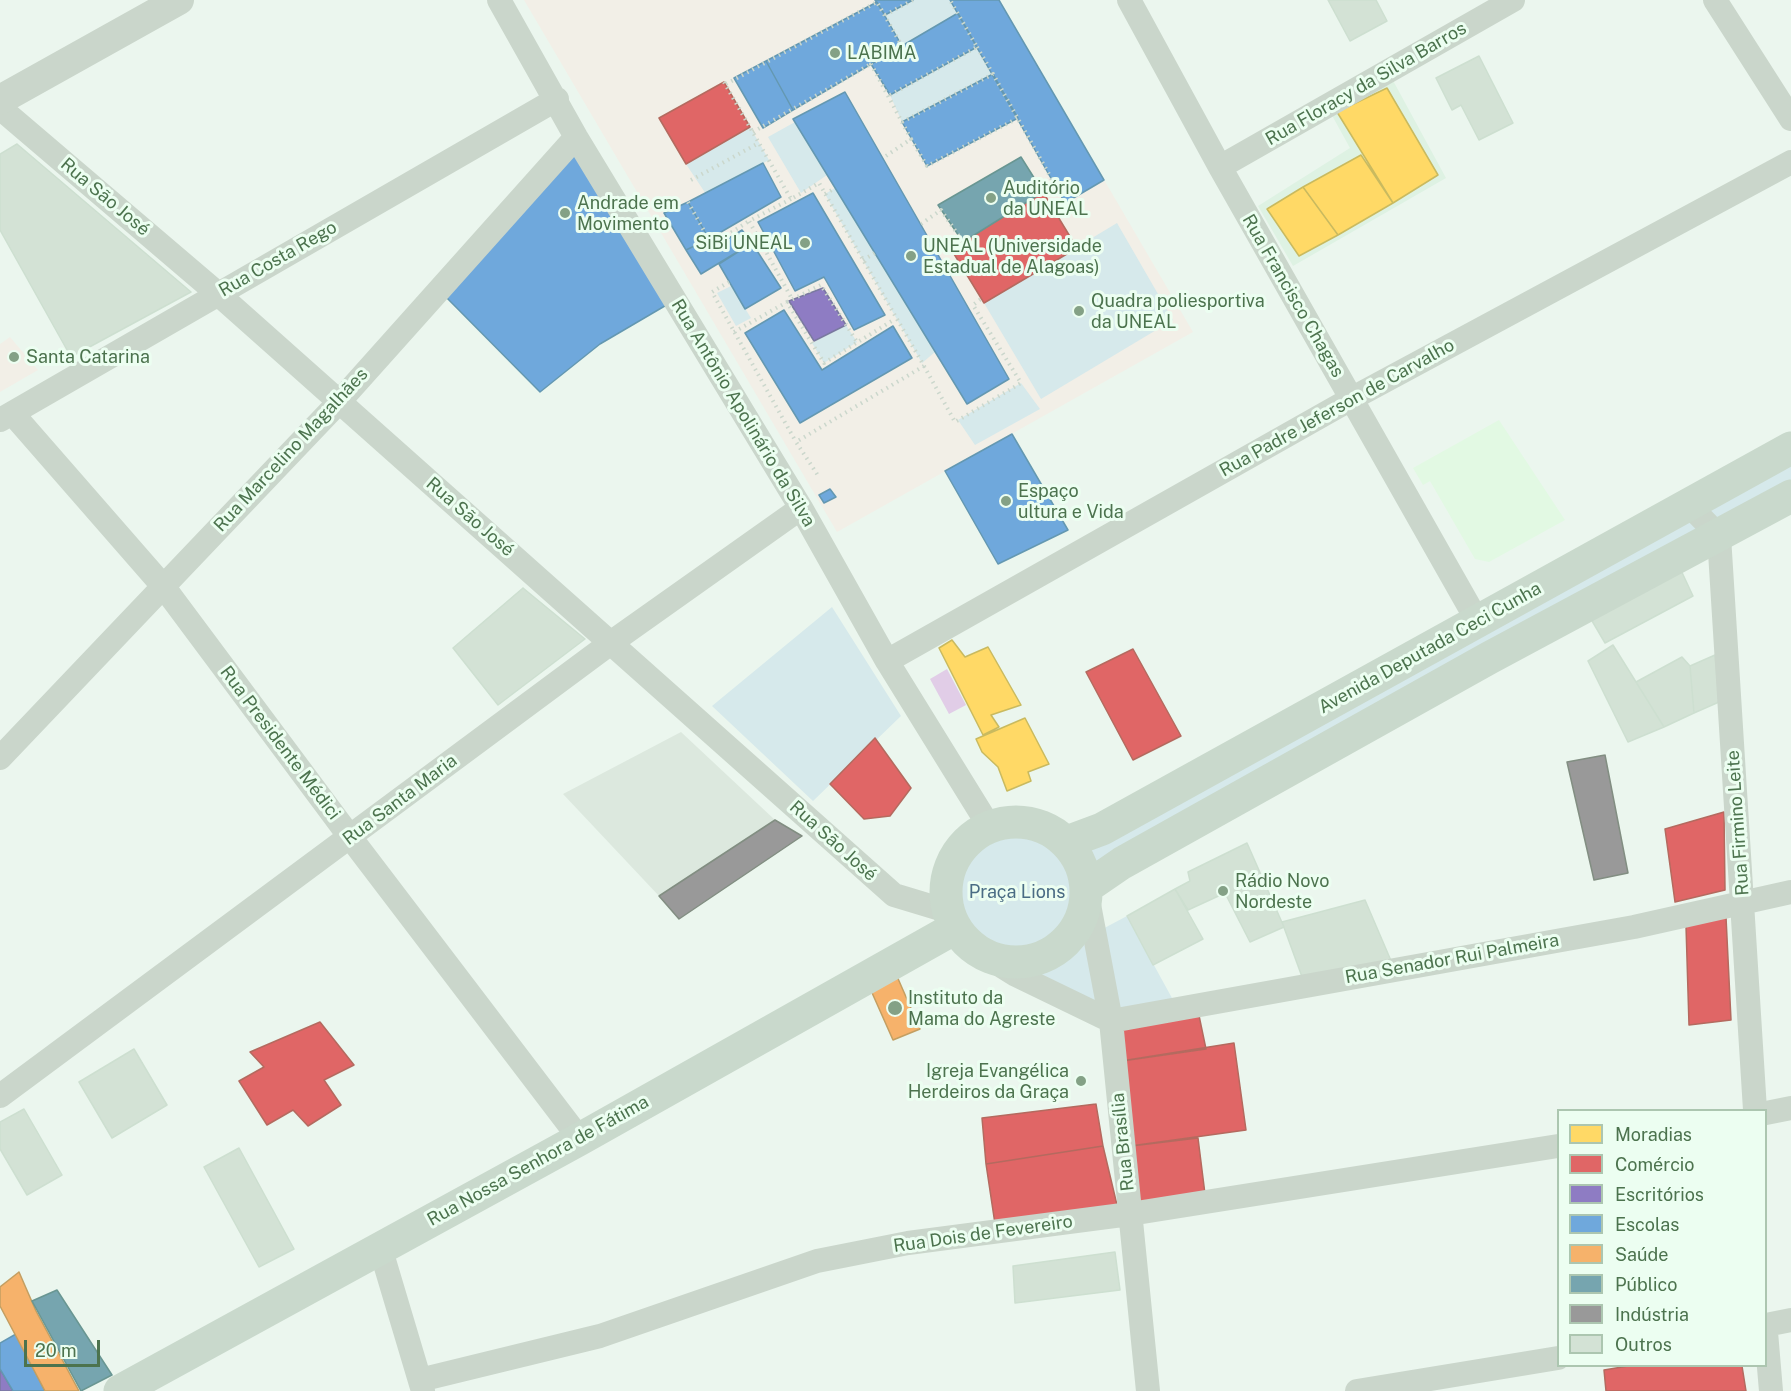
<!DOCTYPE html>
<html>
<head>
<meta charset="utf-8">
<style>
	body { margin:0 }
	#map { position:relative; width:1791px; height:1391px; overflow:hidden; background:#ebf6ee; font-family:"Public Sans",sans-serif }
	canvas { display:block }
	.legend { position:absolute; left:1557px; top:1109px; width:210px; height:258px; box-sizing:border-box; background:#ecfef1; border:2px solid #acc6b0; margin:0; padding:8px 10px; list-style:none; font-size:18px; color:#4c734e }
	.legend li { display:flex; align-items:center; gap:12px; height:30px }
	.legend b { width:30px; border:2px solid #acc6b0 }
	.scale { position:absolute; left:24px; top:1340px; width:76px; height:27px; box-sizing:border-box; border:3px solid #4c734e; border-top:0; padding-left:8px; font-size:18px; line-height:21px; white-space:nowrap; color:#4c734e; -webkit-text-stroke:4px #ecfef1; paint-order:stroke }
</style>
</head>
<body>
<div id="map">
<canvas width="1791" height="1391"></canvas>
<ul class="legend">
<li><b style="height:16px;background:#ffd966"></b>Moradias</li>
<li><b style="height:16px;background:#e06666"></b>Comércio</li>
<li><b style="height:16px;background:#8e7cc3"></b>Escritórios</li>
<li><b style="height:16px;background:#6fa8dc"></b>Escolas</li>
<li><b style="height:16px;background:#f6b26b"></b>Saúde</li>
<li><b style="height:16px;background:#76a5af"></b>Público</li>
<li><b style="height:16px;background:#999"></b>Indústria</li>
<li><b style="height:16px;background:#d3e2d5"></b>Outros</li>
</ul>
<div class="scale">20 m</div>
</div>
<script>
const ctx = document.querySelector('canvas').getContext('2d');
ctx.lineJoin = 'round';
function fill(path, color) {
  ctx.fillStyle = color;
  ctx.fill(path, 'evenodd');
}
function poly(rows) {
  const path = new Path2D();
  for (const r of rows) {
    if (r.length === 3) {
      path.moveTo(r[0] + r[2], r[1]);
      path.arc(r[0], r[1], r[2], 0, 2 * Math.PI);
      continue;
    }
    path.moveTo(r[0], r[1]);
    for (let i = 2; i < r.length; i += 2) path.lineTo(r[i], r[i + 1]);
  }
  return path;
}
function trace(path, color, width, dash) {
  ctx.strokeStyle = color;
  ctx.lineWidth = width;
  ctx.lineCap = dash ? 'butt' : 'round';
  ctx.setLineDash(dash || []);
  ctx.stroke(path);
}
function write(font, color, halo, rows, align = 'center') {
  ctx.font = font + ' "Public Sans",sans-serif';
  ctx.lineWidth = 6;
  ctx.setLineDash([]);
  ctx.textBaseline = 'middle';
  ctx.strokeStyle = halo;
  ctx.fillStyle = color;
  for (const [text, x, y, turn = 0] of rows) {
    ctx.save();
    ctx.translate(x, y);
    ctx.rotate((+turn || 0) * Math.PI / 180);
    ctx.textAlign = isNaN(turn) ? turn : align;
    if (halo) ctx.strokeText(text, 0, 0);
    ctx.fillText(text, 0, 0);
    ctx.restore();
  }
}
fill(poly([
	[1390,75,1446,178,1293,266,1258,206,1350,148,1329,110]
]), '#def2e3');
fill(poly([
	[1499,420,1565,520,1489,562,1475,559,1430,481,1423,485,1413,468]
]), '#e2f9e3');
fill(poly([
	[681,732,775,820,659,896,563,794]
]), '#dce8de');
fill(poly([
	[524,0,999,0,1193,332,837,532],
	[10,337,38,370,0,392,0,344]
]), '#f2efe7');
fill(poly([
	[913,0,950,0,958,13,902,46,885,15],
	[977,47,993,74,902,122,890,95],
	[795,122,827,175,801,193,768,137],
	[750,127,769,160,706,194,686,164],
	[835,188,935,352,922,363,825,194],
	[1117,223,1173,320,1041,399,984,303],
	[731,286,751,318,736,326,717,293],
	[846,325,857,342,824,363,812,343],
	[1021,383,1040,409,975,445,958,420],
	[1791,449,1791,496,1088,887,1095,933,1127,916,1178,1009,1111,1021,984,955,965,942,955,928,947,911,948,870,957,852,989,826,1016,820,1044,826,1067,842],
	[832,607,901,716,813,801,712,706]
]), '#d6e9eb');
fill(poly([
	[947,669,966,705,949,714,930,679]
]), '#e1cde7');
const homes = poly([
	[1387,88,1438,175,1393,203,1337,112,1387,88],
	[1361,155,1393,203,1338,235,1303,187,1361,155],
	[1303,187,1338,235,1299,256,1267,209,1303,187],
	[952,640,965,657,988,647,1021,705,991,715,999,727,983,735,939,648,952,640],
	[1025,718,1049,764,1028,772,1031,781,1007,791,998,767,982,752,976,739,1025,718]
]);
fill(homes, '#ffd966');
trace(homes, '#c9ba5f', 1.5);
const shops = poly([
	[724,82,750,127,686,164,659,118,724,82],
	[1043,192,1077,248,984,303,951,249,1043,192],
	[1133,649,1181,736,1133,760,1086,672,1133,649],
	[875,738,911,788,890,816,864,819,830,784,875,738],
	[1724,812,1725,890,1675,902,1665,829,1724,812],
	[1726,917,1731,1020,1689,1025,1686,926,1726,917],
	[1197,1006,1206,1049,1115,1062,1111,1021,1197,1006],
	[320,1022,354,1065,324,1080,341,1105,308,1126,293,1110,267,1125,239,1081,264,1067,250,1052,320,1022],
	[1234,1043,1246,1130,1123,1147,1115,1062,1234,1043],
	[1096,1104,1103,1146,986,1164,982,1118,1096,1104],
	[1198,1138,1206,1202,1130,1214,1123,1147,1198,1138],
	[1103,1146,1117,1205,995,1224,986,1164,1103,1146],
	[1628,1366,1742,1366,1746,1391,1606,1391,1604,1370,1628,1366]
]);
fill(shops, '#e06666');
trace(shops, '#b46a5f', 1.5);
const offices = poly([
	[823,288,846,325,814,341,789,301,823,288],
	[0,1369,13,1391,0,1391,0,1369]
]);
fill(offices, '#8e7cc3');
trace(offices, '#7a79a0', 1.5);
const schools = poly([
	[875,0,913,0,885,15,875,0],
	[950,0,999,0,1104,180,1065,203,950,0],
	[877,2,902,46,793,110,766,61,877,2],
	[958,13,977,47,890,95,871,64,958,13],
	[766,61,793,110,763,128,734,78,766,61],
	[993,74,1018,118,927,166,902,122,993,74],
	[845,92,1009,379,967,404,793,119,845,92],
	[576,137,675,300,600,344,540,392,439,290,576,137],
	[763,163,781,197,709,239,688,202,763,163],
	[813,193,885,315,854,330,824,277,795,291,758,222,813,193],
	[688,202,709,239,686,250,664,213,688,202],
	[742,230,752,243,701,274,686,250,709,239,713,248,742,230],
	[752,243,781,288,745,309,719,264,752,243],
	[784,310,822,370,893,326,912,358,800,423,745,333,784,310],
	[1012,434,1068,530,998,564,945,471,1012,434],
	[830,489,836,497,824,503,819,495,830,489],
	[16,1334,45,1391,13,1391,0,1369,0,1343,16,1334]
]);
fill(schools, '#6fa8dc');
trace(schools, '#6498b1', 1.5);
const health = poly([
	[896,974,920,1029,893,1040,869,986,896,974],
	[19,1272,36,1311,79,1391,45,1391,0,1306,0,1287,19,1272]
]);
fill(health, '#f6b26b');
trace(health, '#c39f62', 1.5);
const public = poly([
	[1021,157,1043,192,963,242,938,205,1021,157],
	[57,1290,112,1375,81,1391,32,1301,57,1290]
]);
fill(public, '#76a5af');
trace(public, '#699692', 1.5);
const industry = poly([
	[1605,755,1628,873,1594,880,1567,762,1605,755],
	[775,820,802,836,679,919,659,896,775,820]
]);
fill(industry, '#999');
trace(industry, '#828e82', 1.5);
const building = poly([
	[1328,0,1376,0,1387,21,1350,41,1328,0],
	[1479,56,1513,123,1479,140,1461,105,1452,110,1436,78,1479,56],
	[17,144,191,292,71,357,0,230,0,154,17,144],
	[1679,566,1693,596,1605,643,1588,614,1679,566],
	[523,588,585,639,498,705,453,648,523,588],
	[1613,645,1664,727,1628,742,1588,661,1613,645],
	[1715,655,1719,702,1694,713,1690,666,1715,655],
	[1682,657,1690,666,1694,713,1664,727,1636,682,1682,657],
	[1247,843,1284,927,1250,942,1225,893,1188,910,1175,889,1190,881,1188,872,1247,843],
	[1175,889,1203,939,1153,965,1127,916,1175,889],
	[1365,900,1395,970,1305,985,1282,922,1365,900],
	[134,1049,167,1105,112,1138,79,1082,134,1049],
	[24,1109,62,1175,27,1195,0,1149,0,1122,24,1109],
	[239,1148,294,1249,259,1267,204,1167,239,1148],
	[1115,1252,1120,1290,1015,1303,1013,1266,1115,1252]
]);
fill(building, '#d3e2d5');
trace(building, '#cddfd0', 1.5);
trace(poly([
	[885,15,913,0],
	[977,47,993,74],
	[724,82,791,199,819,183,924,366,796,442,819,477],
	[726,84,877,2,902,46,871,64,911,139,883,158],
	[890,95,977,47,950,0],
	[902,122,993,74,1065,203],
	[753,132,871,64],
	[911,139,927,166,1018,118],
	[691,180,759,143],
	[825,194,835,188],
	[791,199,749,221,792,299],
	[688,202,712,245,749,221],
	[921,224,941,210,963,242],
	[863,260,875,253],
	[729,282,712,292,796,442],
	[787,302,821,285,857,342],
	[734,332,787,302,824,363,895,319],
	[924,366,955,422,1021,383,973,305,981,299]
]), '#cbd7cc', 4, [1.5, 4.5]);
trace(poly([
	[499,0,576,137,801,508,887,661,989,826],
	[1129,0,1220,167,1478,622],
	[1715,0,1791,119],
	[0,108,217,293,894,895,947,911],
	[1220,167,1513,0],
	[12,413,163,586,350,837,580,1139],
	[0,420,557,99],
	[1689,505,1719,536,1755,1110],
	[887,661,1351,399,1791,162],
	[0,758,339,402,576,137],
	[1087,894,1111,1021,1148,1391],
	[984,955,1016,975,1111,1021],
	[1111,1021,1634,927,1791,892],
	[0,1096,612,642,801,508],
	[1766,1113,1791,1108],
	[380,1247,423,1391],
	[1766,1325,1791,1320],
	[1766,1332,1771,1391],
	[420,1380,600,1336,817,1261,908,1243,1130,1214,1558,1146],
	[1357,1391,1558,1358]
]), '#cad6cb', 24);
trace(poly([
	[0,100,179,0]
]), '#cad6cb', 30);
trace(poly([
	[1016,892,70],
	[1067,842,1102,829,1791,448],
	[1087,887,1122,863,1489,658,1791,496],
	[120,1391,580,1139,955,928]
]), '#c9d9cc', 33);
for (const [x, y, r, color] of [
	[835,53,6,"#84a186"],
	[991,198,6,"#84a186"],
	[565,213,6,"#84a186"],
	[805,243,6,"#84a186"],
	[911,256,6,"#84a186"],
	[1079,311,6,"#84a186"],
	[14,357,6,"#84a186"],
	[1006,501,6,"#84a186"],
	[1223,891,6,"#84a186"],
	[895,1008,8,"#84a186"],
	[1081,1081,6,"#84a186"]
]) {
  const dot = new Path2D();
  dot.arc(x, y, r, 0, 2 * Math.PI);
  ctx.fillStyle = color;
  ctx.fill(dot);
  trace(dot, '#ecfef1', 2);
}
write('18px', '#4c734e', '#ecfef1', [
	["LABIMA",847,53],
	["Auditório",1003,188],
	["da UNEAL",1003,209],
	["Andrade em",577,203],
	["Movimento",577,224],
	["SiBi UNEAL",793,243,"right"],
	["UNEAL (Universidade",923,246],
	["Estadual de Alagoas)",923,267],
	["Quadra poliesportiva",1091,301],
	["da UNEAL",1091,322],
	["Santa Catarina",26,357],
	["Espaço",1018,491],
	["ultura e Vida",1018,512],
	["Rádio Novo",1235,881],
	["Nordeste",1235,902],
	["Instituto da",908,998],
	["Mama do Agreste",908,1019],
	["Igreja Evangélica",1069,1071,"right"],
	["Herdeiros da Graça",1069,1092,"right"]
], 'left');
write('18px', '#4c734e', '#ecfef1', [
	["Rua Floracy da Silva Barros",1366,84,-30],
	["Rua São José",105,197,40],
	["Rua Costa Rego",278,259,-30],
	["Rua Francisco Chagas",1293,296,60],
	["Rua Padre Jeferson de Carvalho",1337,408,-29],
	["Rua Antônio Apolinário da Silva",743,413,59],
	["Rua Marcelino Magalhães",291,450,-47],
	["Rua São José",470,517,41],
	["Avenida Deputada Ceci Cunha",1430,648,-29],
	["Rua Presidente Médici",280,743,53],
	["Rua Santa Maria",400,800,-37],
	["Rua Firmino Leite",1738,823,-94],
	["Rua São José",833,841,42],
	["Rua Senador Rui Palmeira",1452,959,-10],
	["Rua Brasília",1123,1142,-96],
	["Rua Nossa Senhora de Fátima",538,1161,-29],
	["Rua Dois de Fevereiro",983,1234,-8]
]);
write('18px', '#4a6c84', '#ecfef1', [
	["Praça Lions",1017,892]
]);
</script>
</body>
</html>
